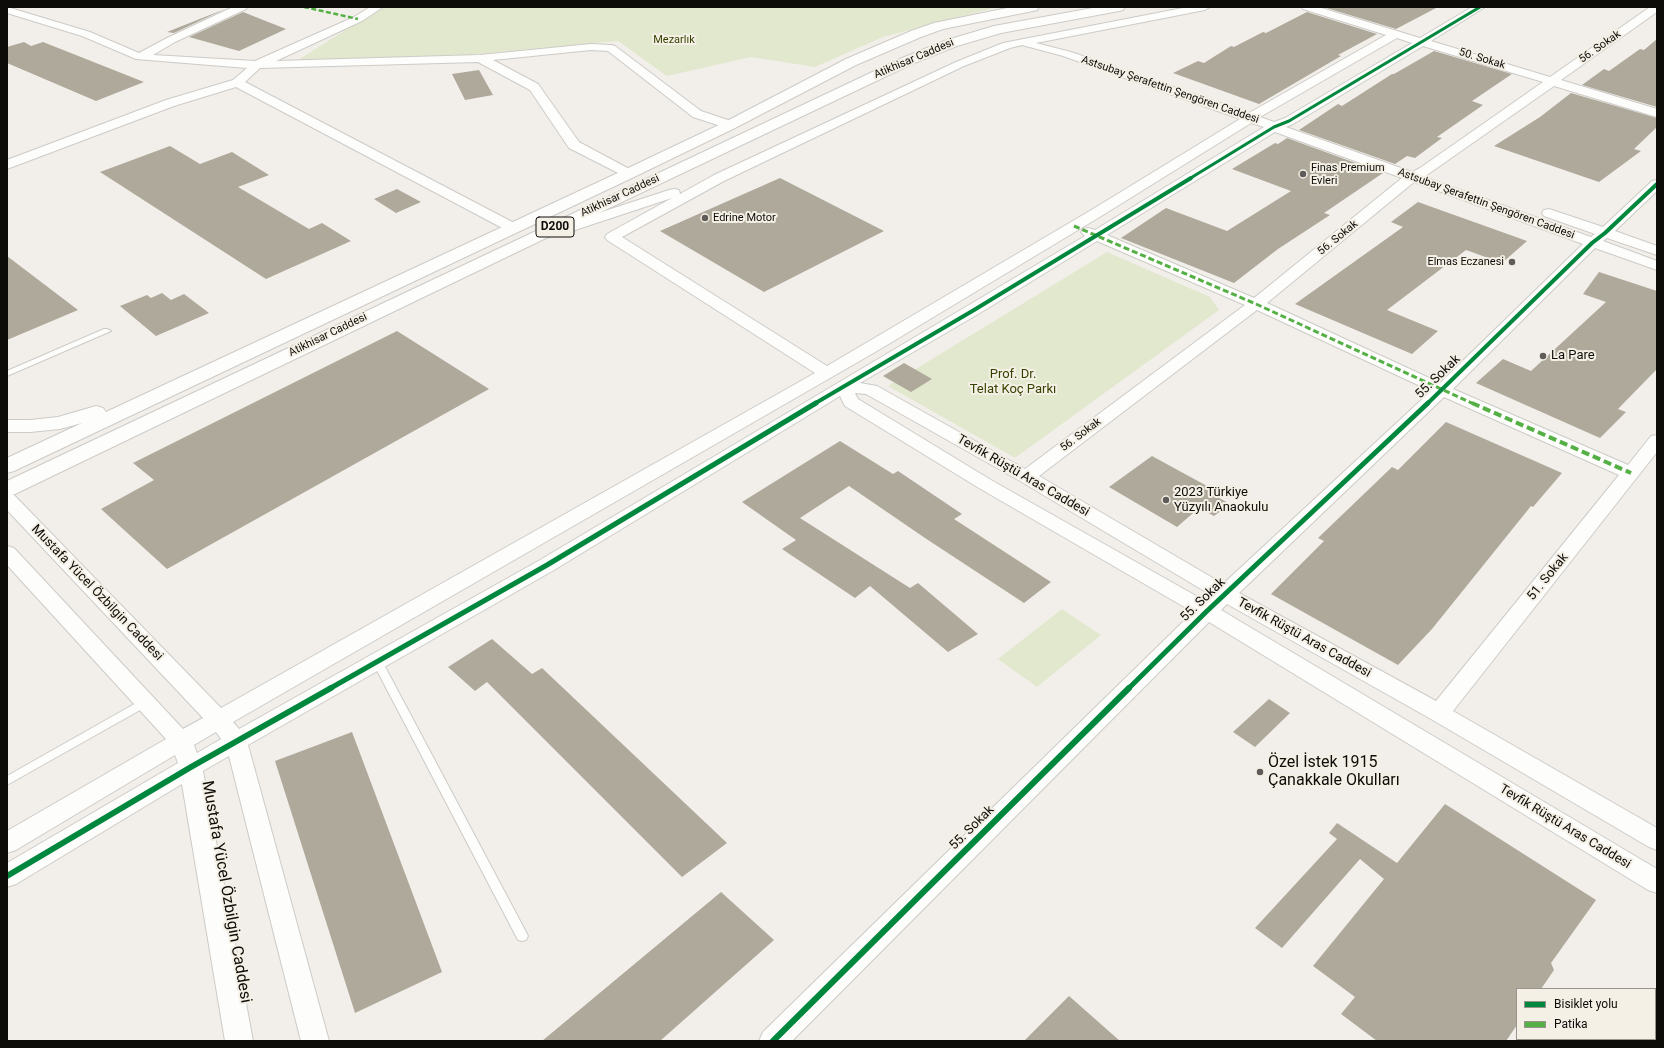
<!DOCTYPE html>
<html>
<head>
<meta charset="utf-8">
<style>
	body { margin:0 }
	#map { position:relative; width:1664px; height:1048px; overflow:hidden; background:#f2efea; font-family:Roboto,sans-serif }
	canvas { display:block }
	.frame { position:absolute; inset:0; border:8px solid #0e0c09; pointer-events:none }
	.legend { position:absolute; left:1516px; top:988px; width:140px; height:52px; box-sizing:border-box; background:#f5f0e6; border:1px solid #99958e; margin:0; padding:5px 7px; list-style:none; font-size:12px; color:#0e0c09 }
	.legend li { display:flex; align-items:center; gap:8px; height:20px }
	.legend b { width:20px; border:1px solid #99958e }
</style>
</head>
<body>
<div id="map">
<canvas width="1664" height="1048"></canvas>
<div class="frame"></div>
<ul class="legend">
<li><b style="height:5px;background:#00873e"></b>Bisiklet yolu</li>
<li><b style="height:5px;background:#54b044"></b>Patika</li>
</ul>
</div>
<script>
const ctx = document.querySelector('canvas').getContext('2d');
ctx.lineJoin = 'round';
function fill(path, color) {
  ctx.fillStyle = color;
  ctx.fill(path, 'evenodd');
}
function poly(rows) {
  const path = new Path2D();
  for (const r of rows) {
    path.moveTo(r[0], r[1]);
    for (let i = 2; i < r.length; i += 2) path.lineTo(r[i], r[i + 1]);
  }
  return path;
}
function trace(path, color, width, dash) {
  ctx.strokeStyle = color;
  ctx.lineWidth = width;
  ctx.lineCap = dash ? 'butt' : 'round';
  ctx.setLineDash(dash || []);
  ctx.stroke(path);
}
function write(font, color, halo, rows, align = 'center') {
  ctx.font = font + ' Roboto,sans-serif';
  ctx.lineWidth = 4;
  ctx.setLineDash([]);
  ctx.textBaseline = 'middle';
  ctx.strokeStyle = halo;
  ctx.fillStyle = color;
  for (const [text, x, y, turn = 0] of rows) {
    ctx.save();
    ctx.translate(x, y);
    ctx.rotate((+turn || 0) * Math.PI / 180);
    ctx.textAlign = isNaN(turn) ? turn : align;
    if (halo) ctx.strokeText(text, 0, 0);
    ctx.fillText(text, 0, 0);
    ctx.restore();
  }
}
fill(poly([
	[382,7,998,7,883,37,815,67,751,57,667,76,618,41,457,56,298,60],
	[1107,252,1210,297,1219,310,1015,458,888,386],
	[1062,609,1101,635,1037,687,998,659]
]), '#e2e8ce');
fill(poly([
	[1323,7,1438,7,1396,29],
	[225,9,174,33,167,32],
	[243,12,286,29,239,51,189,37],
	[1307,12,1377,34,1338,55,1341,56,1259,104,1173,73,1198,61,1204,63,1231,46,1234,47,1263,32,1266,33],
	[1657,39,1657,107,1582,85,1604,69,1609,71,1640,49,1644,50],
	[24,42,31,46,43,42,144,82,96,101,7,63,7,47],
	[1434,51,1512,74,1472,101,1483,105,1437,137,1442,138,1415,158,1407,156,1395,164,1299,130,1338,104,1342,106,1392,74,1394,74],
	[479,70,493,95,465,100,452,74],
	[1571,93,1657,118,1657,127,1634,149,1641,151,1599,182,1494,146,1540,117],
	[1287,138,1383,173,1324,213,1330,215,1278,249,1234,283,1121,238,1166,208,1227,231,1291,191,1232,169,1275,143,1278,144],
	[170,146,200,164,232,152,269,175,238,187,309,229,322,223,351,241,266,279,100,172],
	[780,178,884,231,764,292,660,231],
	[397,189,421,202,396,213,374,199],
	[1418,202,1527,241,1502,263,1466,250,1387,310,1438,331,1412,354,1295,304,1403,227,1391,222],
	[7,256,78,310,7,340],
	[1599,272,1657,291,1657,369,1618,409,1626,412,1600,438,1476,383,1503,359,1531,371,1606,302,1583,294],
	[162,293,171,300,184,294,209,313,156,336,120,306,147,295,151,298],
	[397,331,489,389,167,569,101,509,154,480,133,463],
	[904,363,932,379,911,392,883,376],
	[1446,422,1562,473,1533,507,1531,506,1432,629,1398,665,1271,594,1324,541,1318,538,1392,467,1398,470],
	[840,441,893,474,898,471,962,514,954,519,1051,582,1024,603,925,538,849,486,800,518,910,588,918,583,978,634,948,652,870,586,855,598,782,549,796,540,742,502],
	[1152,456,1218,492,1214,495,1230,504,1214,516,1199,508,1177,527,1109,487],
	[492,639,532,674,542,668,727,843,682,877,487,682,475,691,448,667],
	[1269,699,1290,713,1255,747,1233,732],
	[352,732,442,972,355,1013,275,761],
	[1445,804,1596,900,1551,963,1554,970,1541,989,1517,989,1517,1025,1506,1041,1377,1041,1341,1014,1355,997,1313,966,1384,879,1360,859,1282,948,1255,928,1337,839,1329,833,1337,823,1397,863],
	[721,892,774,940,660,1041,542,1041],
	[1069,996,1120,1041,1024,1041]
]), '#afa99b');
const service = poly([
	[104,329,107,329,111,331,7,376,7,371,104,329],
	[377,657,381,658,382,661,526,932,528,936,526,940,522,941,518,940,372,661,373,658,377,657],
	[145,698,149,699,150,702,149,705,7,785,7,776,145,698]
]);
const minor = poly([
	[7,7,90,32,139,53,167,38,233,7,247,7,246,9,175,42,153,55,255,61,354,17,370,7,383,7,362,21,276,61,480,55,591,44,611,45,615,46,701,111,734,122,736,125,734,128,730,129,693,117,608,51,591,50,493,60,538,84,579,142,633,171,635,174,633,177,628,178,569,148,530,90,478,62,260,68,245,82,518,225,520,228,518,231,513,232,508,231,236,87,174,106,7,169,7,160,166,100,233,80,247,68,136,59,82,36,7,13,7,7],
	[1188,7,1210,7,1205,10,1036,43,1071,52,1249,113,1386,35,1303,9,1302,7,1318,7,1420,38,1472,7,1485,7,1431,41,1550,77,1650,7,1657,7,1657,12,1561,80,1657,109,1657,117,1554,86,1424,177,1591,237,1595,234,1544,216,1542,213,1544,210,1549,209,1603,227,1652,181,1657,180,1657,191,1615,231,1657,246,1657,255,1607,238,1603,241,1657,261,1657,270,1595,248,1453,389,1628,465,1651,436,1657,435,1657,452,1453,711,1657,828,1657,850,1649,847,1431,719,1227,604,1221,610,1657,869,1657,893,1648,890,1209,622,792,1041,759,1041,763,1032,1193,612,979,488,845,406,840,396,554,570,248,745,329,1041,301,1041,229,756,203,771,253,1041,225,1041,182,784,16,884,7,887,7,863,178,763,175,755,16,850,7,853,7,831,166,739,7,565,7,546,14,548,183,729,203,718,7,510,7,493,14,495,221,708,815,373,607,240,605,237,607,234,672,198,569,232,541,238,536,237,534,234,536,231,565,224,669,190,674,189,679,190,680,194,714,175,956,62,1003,43,1188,7],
	[1397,38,1412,43,1285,118,1274,122,1260,117,1397,38],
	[1022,45,1063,56,1240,119,1093,209,827,366,622,237,724,181,964,66,1010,48,1022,45],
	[1423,46,1543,82,1420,168,1412,172,1286,127,1293,124,1423,46],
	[1251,123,1264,127,1095,230,1088,228,1083,229,1081,232,1085,236,540,560,239,729,233,722,877,351,1103,215,1251,123],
	[1275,132,1402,178,1254,298,1107,235,1275,132],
	[1414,182,1583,244,1440,383,1267,303,1414,182],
	[1097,241,1245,305,1025,469,877,386,860,383,980,313,1097,241],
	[1257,310,1431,391,1223,584,1039,476,1257,310],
	[855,393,866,394,1020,481,1211,595,1205,601,991,480,858,399,855,393],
	[1444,397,1619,475,1436,701,1239,593,1444,397],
	[216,732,221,739,197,753,194,745,216,732]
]);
const trunk = poly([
	[1012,7,1039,7,1037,10,1033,11,943,29,921,37,856,65,735,128,634,177,14,471,7,473,7,458,82,423,60,429,30,432,7,432,7,420,30,420,58,417,96,406,103,408,106,412,622,171,725,122,846,59,911,31,934,23,1012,7],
	[1098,7,1125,7,1123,10,1119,11,1001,33,957,46,912,64,544,239,15,494,7,496,7,481,902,58,947,40,994,26,1098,7]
]);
trace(service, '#cdcbc7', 2);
trace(minor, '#cdcbc7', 2);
trace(trunk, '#cdcbc7', 2);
fill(service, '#fdfdfc');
fill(minor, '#fdfdfc');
fill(trunk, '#fdfdfc');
trace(poly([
	[304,7,358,19]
]), '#54b044', 2.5, [5, 2.5]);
trace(poly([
	[1074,226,1256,304,1474,404]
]), '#54b044', 3, [6, 3]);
trace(poly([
	[1472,403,1631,473]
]), '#54b044', 4, [8, 4]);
trace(poly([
	[1189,179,1274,127,1289,121,1480,7]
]), '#00873e', 3);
trace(poly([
	[814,404,974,310,1191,178],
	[1427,404,1592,243,1605,233,1657,184]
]), '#00873e', 4);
trace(poly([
	[329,689,547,565,816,403],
	[1128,689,1207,611,1428,403]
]), '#00873e', 5);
trace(poly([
	[7,876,191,767,331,688],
	[773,1041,1129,688]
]), '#00873e', 6);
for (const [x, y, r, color] of [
	[1303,174,4,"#5e5b58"],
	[705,218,4,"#5e5b58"],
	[1512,262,4,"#5e5b58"],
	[1543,356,4,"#5e5b58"],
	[1166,500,4,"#5e5b58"],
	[1260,772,4,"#5e5b58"]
]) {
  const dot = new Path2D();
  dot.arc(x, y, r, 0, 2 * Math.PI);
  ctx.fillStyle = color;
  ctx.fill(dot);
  trace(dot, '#f5f0e6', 1.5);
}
write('11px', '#364300', '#f5f0e6', [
	["Mezarlık",674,40]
]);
write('11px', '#0e0c09', '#f5f0e6', [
	["56. Sokak",1600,47,-35],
	["Atikhisar Caddesi",914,59,-23],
	["50. Sokak",1482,59,17],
	["Astsubay Şerafettin Şengören Caddesi",1170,90,19],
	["Atikhisar Caddesi",620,196,-25],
	["Astsubay Şerafettin Şengören Caddesi",1486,204,20],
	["56. Sokak",1338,238,-39],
	["Atikhisar Caddesi",328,335,-26],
	["56. Sokak",1081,435,-37]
]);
write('11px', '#0e0c09', '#f5f0e6', [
	["Finas Premium",1311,168],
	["Evleri",1311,181],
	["Edrine Motor",713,218],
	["Elmas Eczanesi",1504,262,"right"]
], 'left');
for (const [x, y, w] of [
	[555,227,38]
]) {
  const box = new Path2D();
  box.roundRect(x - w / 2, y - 10, w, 20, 3);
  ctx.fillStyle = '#f5f0e6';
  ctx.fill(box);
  trace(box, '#0e0c09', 1);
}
write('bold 12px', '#0e0c09', null, [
	["D200",555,227]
]);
write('13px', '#0e0c09', '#f5f0e6', [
	["La Pare",1551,356],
	["2023 Türkiye",1174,493],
	["Yüzyılı Anaokulu",1174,508]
], 'left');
write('13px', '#364300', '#f5f0e6', [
	["Prof. Dr.",1013,375],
	["Telat Koç Parkı",1013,390]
]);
write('13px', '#0e0c09', '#f5f0e6', [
	["55. Sokak",1438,377,-44],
	["Tevfik Rüştü Aras Caddesi",1023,476,30],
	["51. Sokak",1548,577,-51],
	["Mustafa Yücel Özbilgin Caddesi",97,593,46],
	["55. Sokak",1203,600,-44],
	["Tevfik Rüştü Aras Caddesi",1304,638,29],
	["Tevfik Rüştü Aras Caddesi",1565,827,31],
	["55. Sokak",972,828,-45]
]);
write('16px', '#0e0c09', '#f5f0e6', [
	["Özel İstek 1915",1268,763],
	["Çanakkale Okulları",1268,781]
], 'left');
write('16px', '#0e0c09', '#f5f0e6', [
	["Mustafa Yücel Özbilgin Caddesi",226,892,80]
]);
</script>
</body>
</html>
